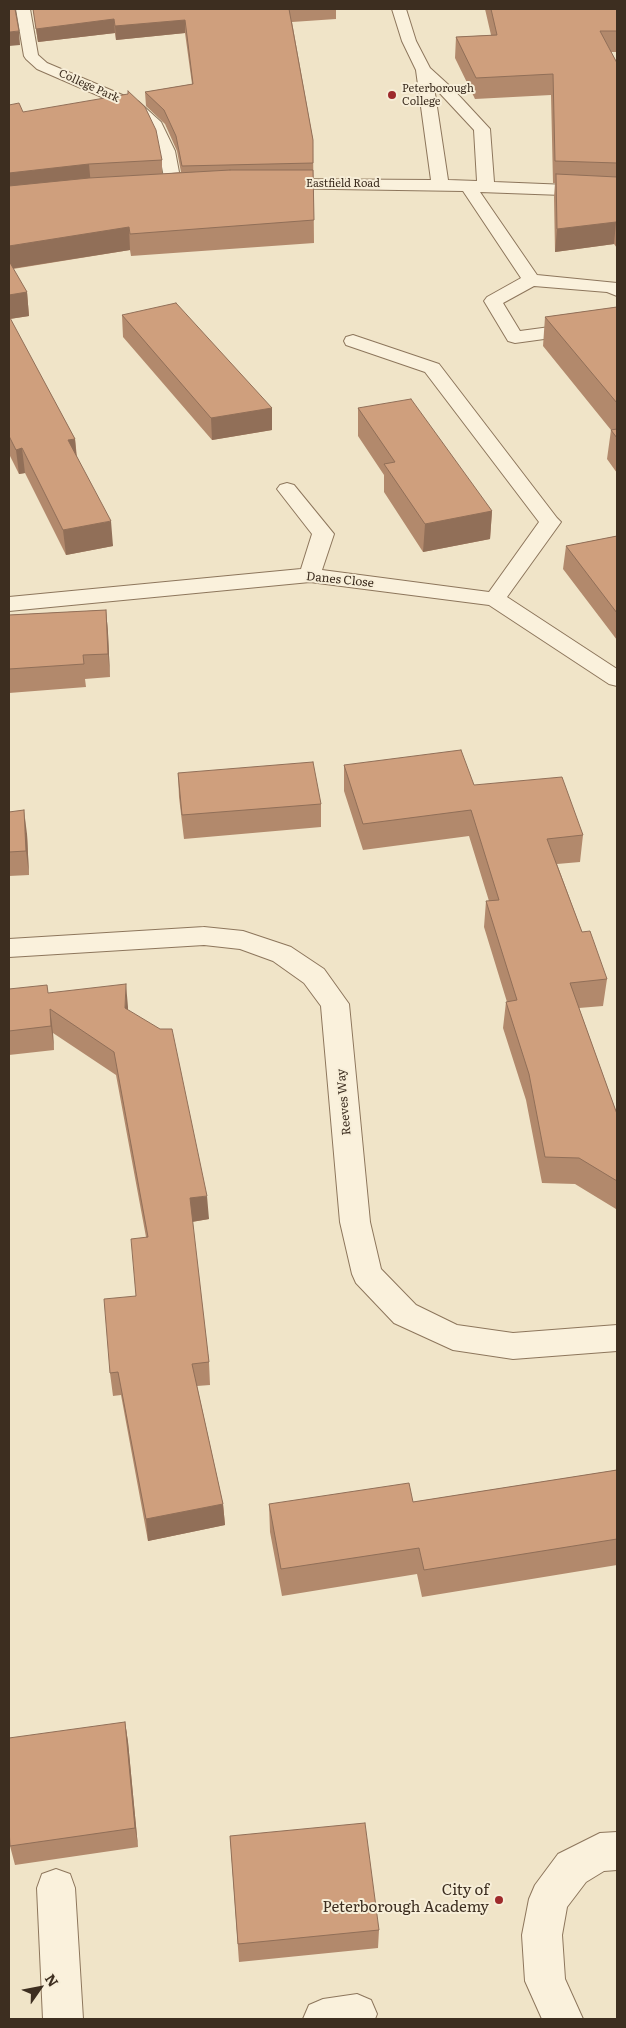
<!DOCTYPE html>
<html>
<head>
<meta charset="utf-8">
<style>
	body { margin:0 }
	#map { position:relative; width:626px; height:2028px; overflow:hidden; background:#f0e4c8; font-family:Literata,serif }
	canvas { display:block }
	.frame { position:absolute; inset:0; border:10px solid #3d2e20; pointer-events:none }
	.north { position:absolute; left:15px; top:1963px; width:50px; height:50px; -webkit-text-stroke:4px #f7eed8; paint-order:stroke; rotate:57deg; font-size:14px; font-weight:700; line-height:20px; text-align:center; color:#3d2e20 }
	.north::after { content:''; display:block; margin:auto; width:18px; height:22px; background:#3d2e20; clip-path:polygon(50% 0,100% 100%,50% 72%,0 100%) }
</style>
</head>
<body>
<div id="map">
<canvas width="626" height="2028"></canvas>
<div class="frame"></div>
<div class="north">N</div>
</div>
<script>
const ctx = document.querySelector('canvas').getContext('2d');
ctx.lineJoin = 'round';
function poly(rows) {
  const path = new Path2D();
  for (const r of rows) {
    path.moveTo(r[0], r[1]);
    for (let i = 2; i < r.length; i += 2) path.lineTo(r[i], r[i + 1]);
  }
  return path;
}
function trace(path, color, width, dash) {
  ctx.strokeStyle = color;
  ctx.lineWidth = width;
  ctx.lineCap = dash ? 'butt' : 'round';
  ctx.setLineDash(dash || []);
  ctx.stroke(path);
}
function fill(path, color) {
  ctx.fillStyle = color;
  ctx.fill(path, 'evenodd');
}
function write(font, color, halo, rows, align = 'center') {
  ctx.font = font + ' Literata,serif';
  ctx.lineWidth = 4;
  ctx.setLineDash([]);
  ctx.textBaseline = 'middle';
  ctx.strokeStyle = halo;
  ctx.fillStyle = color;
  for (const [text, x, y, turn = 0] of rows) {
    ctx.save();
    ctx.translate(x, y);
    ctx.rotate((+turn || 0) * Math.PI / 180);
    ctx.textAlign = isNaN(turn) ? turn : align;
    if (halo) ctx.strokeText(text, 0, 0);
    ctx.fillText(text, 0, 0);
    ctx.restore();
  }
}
const minor = poly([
	[16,9,30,9,38,55,47,63,139,102,161,122,175,151,182,188,180,192,168,192,166,188,159,151,148,127,127,108,37,69,26,59,24,56,16,9],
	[392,9,406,9,416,41,430,68,452,88,490,129,494,182,617,187,617,197,480,192,537,275,617,283,617,296,607,292,534,286,503,303,520,331,617,318,617,329,515,343,508,341,484,301,487,297,521,278,463,191,270,188,268,184,270,180,276,179,431,180,416,70,402,41,392,9],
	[434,87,474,130,477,181,448,180,434,87],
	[353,335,439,364,557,518,561,522,507,597,617,669,617,686,609,684,489,605,310,582,9,611,9,597,301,569,312,534,277,489,280,485,287,483,294,485,334,534,322,570,489,592,539,522,425,372,346,345,344,341,346,337,353,335],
	[204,927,243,931,291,947,324,969,349,1004,370,1222,381,1269,416,1305,457,1325,513,1333,617,1325,617,1351,513,1359,453,1350,394,1323,356,1283,352,1274,340,1222,321,1006,304,983,273,961,240,949,204,945,9,957,9,939,204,927],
	[617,1832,617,1870,604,1871,586,1882,567,1907,562,1935,565,1979,583,2019,542,2019,525,1981,522,1935,529,1899,535,1885,558,1854,600,1833,617,1832],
	[56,1869,70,1874,75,1888,83,2019,43,2019,37,1888,42,1874,56,1869],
	[357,1994,371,2000,377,2014,375,2019,303,2019,309,2005,323,1999,357,1994]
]);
trace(minor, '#8d765c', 2);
fill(minor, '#faf1dc');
fill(poly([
	[32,9,336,9,336,19,292,22,313,140,314,243,131,256,130,250,13,269,27,292,29,316,10,319,75,439,77,457,113,546,66,555,25,473,19,474,9,454,9,105,23,112,162,160,162,174,181,172,177,151,165,124,146,106,145,92,192,84,185,33,116,40,115,33,38,42,33,9],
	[485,9,617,9,617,52,611,52,617,63,617,248,614,244,555,252,554,197,555,183,553,183,551,95,475,99,455,58,456,37,491,35],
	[617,307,617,473,607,459,611,430,543,346,545,317],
	[122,315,272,408,272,430,212,440,123,337],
	[358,408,492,511,490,539,423,552,384,492,384,475,358,436],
	[617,536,617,640,563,569,566,546],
	[106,610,108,633,110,677,85,679,86,687,9,693,9,615],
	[344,765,474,785,583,835,580,862,557,864,582,932,607,979,603,1006,579,1008,617,1114,617,1214,616,1209,575,1184,542,1183,526,1100,503,1028,506,1002,507,1002,484,927,486,901,489,901,469,836,363,850,344,791],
	[178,773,321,804,321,827,184,839,179,797],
	[9,812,27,834,29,875,9,876],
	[9,989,48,993,128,1007,128,1010,209,1219,192,1222,209,1362,210,1385,197,1386,223,1504,225,1525,148,1541,121,1395,113,1396,110,1373,136,1296,146,1237,116,1075,53,1033,54,1050,9,1055],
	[617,1470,617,1565,422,1597,417,1574,282,1596,270,1532,269,1504,413,1502],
	[125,1722,128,1742,138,1847,15,1865,10,1846],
	[230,1836,379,1930,378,1948,239,1962]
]), '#b2896c');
fill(poly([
	[114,19,115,33,38,42,36,29],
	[185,20,185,33,116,40,115,26],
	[19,31,20,45,9,46,9,32],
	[89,164,91,186,9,195,9,173],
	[616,222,614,244,555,252,557,229],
	[129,227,130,250,9,269,9,246],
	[27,292,29,316,9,319,9,295],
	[272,408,272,430,212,440,211,418],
	[75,439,77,464,68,440],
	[22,448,25,473,19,474,16,450],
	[492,511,490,539,423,552,425,524],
	[111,521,113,546,66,555,63,530],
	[106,610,108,633,110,677,108,654],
	[24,810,27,834,29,875,26,851],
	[126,984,128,1007,128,1031,125,1008],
	[50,1009,53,1033,54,1050,51,1026],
	[207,1196,209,1219,191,1222,190,1198],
	[223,1504,225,1525,148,1541,146,1519],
	[125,1722,128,1742,138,1847,135,1828]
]), '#916f58');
const building = poly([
	[9,9,15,9,19,31,9,32,9,9],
	[33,9,291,9,289,9,313,140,313,163,182,166,176,136,164,110,145,92,193,84,185,20,115,26,114,19,36,29,33,9],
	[491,9,617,9,617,31,600,31,617,63,617,163,555,161,553,74,476,78,456,37,497,35,491,9],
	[128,91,145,107,156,130,162,160,89,164,9,173,9,105,19,103,23,112,128,94,128,91],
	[230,170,313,170,314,220,130,234,129,227,9,246,9,186,89,178,230,170],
	[556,174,617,177,617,222,616,222,557,229,556,174],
	[9,261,27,292,9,295,9,261],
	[176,303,272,408,211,418,122,315,176,303],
	[617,307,617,403,545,317,617,307],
	[9,316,75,439,68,440,111,521,63,530,22,448,16,450,9,436,9,316],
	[411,399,492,511,425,524,384,464,395,462,358,408,411,399],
	[617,429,617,438,611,430,617,429],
	[617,536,617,613,566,546,617,536],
	[106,610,108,654,83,655,84,664,9,669,9,615,106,610],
	[461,750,474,785,562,777,583,835,547,839,582,932,590,931,607,979,570,983,617,1114,617,1181,579,1158,545,1157,529,1074,506,1002,517,1000,486,901,499,900,471,810,363,824,344,765,461,750],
	[313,762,321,804,182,815,178,773,313,762],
	[24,810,26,851,9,852,9,812,24,810],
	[126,984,125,1008,160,1029,172,1029,207,1196,190,1198,209,1362,192,1364,223,1504,146,1519,118,1372,110,1373,104,1299,136,1296,131,1239,148,1237,114,1052,50,1009,51,1026,9,1031,9,989,47,985,48,993,126,984],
	[617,1470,617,1539,424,1570,419,1548,281,1569,269,1504,409,1483,413,1502,617,1470],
	[125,1722,135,1828,10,1846,9,1828,9,1738,125,1722],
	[365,1823,379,1930,238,1944,230,1836,365,1823]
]);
fill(building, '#cf9f7d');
trace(building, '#916f58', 1);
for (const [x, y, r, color] of [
	[392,95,5,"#9e2a2b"],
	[499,1900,5,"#9e2a2b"]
]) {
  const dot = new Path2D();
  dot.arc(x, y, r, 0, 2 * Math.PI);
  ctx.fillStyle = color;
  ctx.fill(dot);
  trace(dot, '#f7eed8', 2);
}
write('11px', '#3d2e20', '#f7eed8', [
	["College Park",89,86,24],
	["Eastfield Road",343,184]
]);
write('11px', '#3d2e20', '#f7eed8', [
	["Peterborough",402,89],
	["College",402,102]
], 'left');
write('12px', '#3d2e20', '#f7eed8', [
	["Danes Close",340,580,6],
	["Reeves Way",344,1102,-95]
]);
write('15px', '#3d2e20', '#f7eed8', [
	["City of",489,1891],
	["Peterborough Academy",489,1908]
], 'right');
</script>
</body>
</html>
